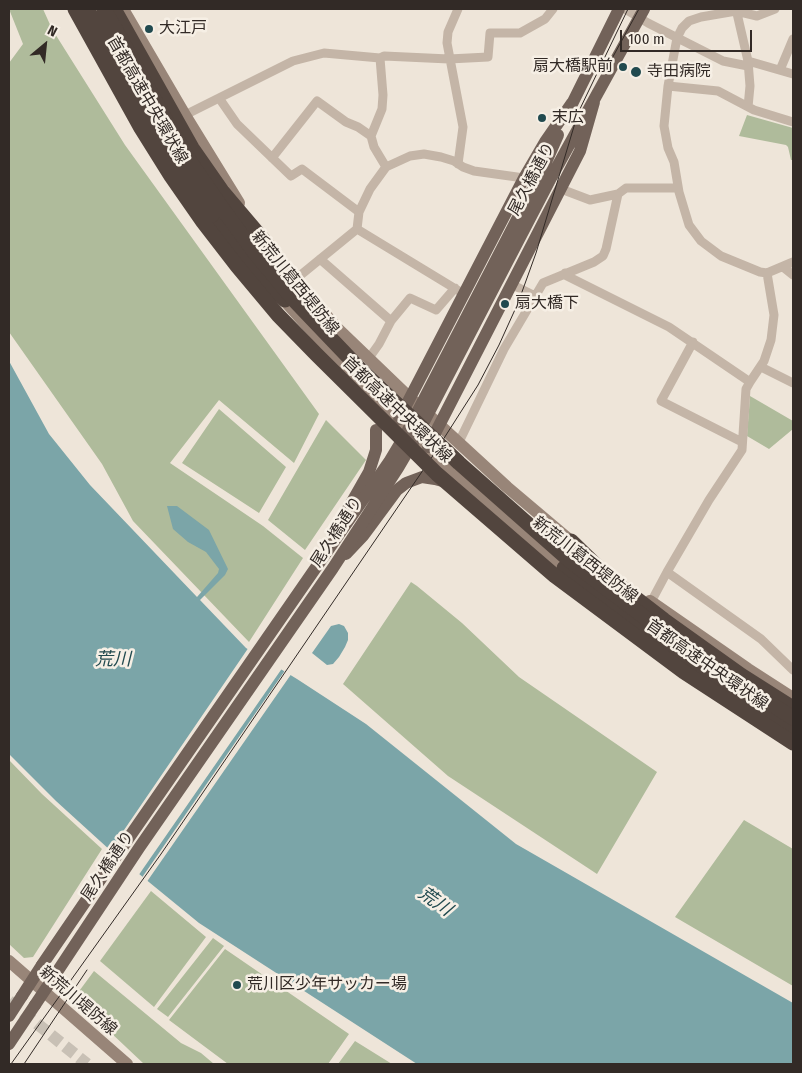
<!DOCTYPE html>
<html>
<head>
<meta charset="utf-8">
<style>
	body { margin:0 }
	#map { position:relative; width:802px; height:1073px; overflow:hidden; background:#eee5d9; font-family:"Fira Sans Condensed",sans-serif }
	canvas { display:block }
	.frame { position:absolute; inset:0; border:10px solid #322a26; pointer-events:none }
	.north { position:absolute; left:20px; top:20px; width:50px; height:50px; -webkit-text-stroke:4px #f6efe5; paint-order:stroke; rotate:28deg; font-size:14px; font-weight:700; line-height:20px; text-align:center; color:#322a26 }
	.north::after { content:''; display:block; margin:auto; width:18px; height:22px; background:#322a26; clip-path:polygon(50% 0,100% 100%,50% 72%,0 100%) }
	.scale { position:absolute; left:620px; top:30px; width:132px; height:22px; box-sizing:border-box; border:2px solid #322a26; border-top:0; padding-left:6px; font-size:15px; line-height:18px; white-space:nowrap; color:#322a26; -webkit-text-stroke:4px #f6efe5; paint-order:stroke }
</style>
</head>
<body>
<div id="map">
<canvas width="802" height="1073"></canvas>
<div class="frame"></div>
<div class="north">N</div>
<div class="scale">100 m</div>
</div>
<script>
const ctx = document.querySelector('canvas').getContext('2d');
ctx.lineJoin = 'round';
function fill(path, color) {
  ctx.fillStyle = color;
  ctx.fill(path, 'evenodd');
}
function poly(rows) {
  const path = new Path2D();
  for (const r of rows) {
    path.moveTo(r[0], r[1]);
    for (let i = 2; i < r.length; i += 2) path.lineTo(r[i], r[i + 1]);
  }
  return path;
}
function trace(path, color, width, dash) {
  ctx.strokeStyle = color;
  ctx.lineWidth = width;
  ctx.lineCap = dash ? 'butt' : 'round';
  ctx.setLineDash(dash || []);
  ctx.stroke(path);
}
function write(font, color, halo, rows, align = 'center') {
  ctx.font = font + ' "Fira Sans Condensed","Noto Sans JP",sans-serif';
  ctx.lineWidth = 5;
  ctx.setLineDash([]);
  ctx.textBaseline = 'middle';
  ctx.strokeStyle = halo;
  ctx.fillStyle = color;
  for (const [text, x, y, turn = 0] of rows) {
    ctx.save();
    ctx.translate(x, y);
    ctx.rotate((+turn || 0) * Math.PI / 180);
    ctx.textAlign = isNaN(turn) ? turn : align;
    if (halo) ctx.strokeText(text, 0, 0);
    ctx.fillText(text, 0, 0);
    ctx.restore();
  }
}
fill(poly([
	[9,9,43,9,52,29,125,145,319,414,294,463,219,400,170,463,263,526,303,558,249,642,133,521,102,464,9,332,9,63,23,44],
	[747,115,793,128,793,160,791,160,788,147,786,145,739,136],
	[750,396,793,421,793,429,769,449,747,436],
	[219,409,286,467,259,513,182,463],
	[326,420,366,460,305,550,268,520],
	[411,582,417,586,462,623,519,677,657,772,597,874,448,776,343,684],
	[9,760,42,794,102,849,33,957,24,958,9,944],
	[744,820,793,849,793,986,675,917],
	[151,891,206,937,154,1007,100,961],
	[213,938,224,946,168,1017,157,1009],
	[225,949,349,1034,328,1064,228,1064,169,1020],
	[94,971,181,1043,201,1053,214,1064,144,1064,74,998],
	[355,1041,392,1064,338,1064]
]), '#afbb9b');
fill(poly([
	[9,361,49,434,90,485,197,597,218,573,219,569,206,552,188,542,173,529,167,506,177,506,209,530,228,569,225,575,200,600,246,648,297,679,366,724,516,844,793,1003,793,1064,417,1064,199,923,111,851,56,801,9,754],
	[339,624,344,626,348,633,348,640,345,647,339,657,333,664,327,665,312,653,331,626]
]), '#7ba5a8');
fill(poly([
	[249,647,283,667,138,876,109,852],
	[286,669,292,673,146,883,141,879]
]), '#eee5d9');
trace(poly([
	[9,1001,87,1064]
]), '#c8c0b5', 12, [12, 6]);
trace(poly([
	[458,9,448,32,447,43,463,127,458,164],
	[625,9,648,23,723,61,748,66],
	[736,9,748,61,750,86,748,107],
	[380,58,383,95,382,109,371,136,374,147,386,167],
	[748,61,793,74],
	[780,70,793,39],
	[668,86,718,91,754,110,793,122],
	[219,98,237,124,291,176,302,169,359,212],
	[185,115,293,61,324,53,380,58,384,56,449,59,488,57,490,33,520,33,545,19,553,9],
	[272,158,317,101,346,122,358,127,371,136],
	[561,189,590,200,618,194,626,188,678,188],
	[357,229,459,291],
	[320,259,391,321],
	[783,267,793,275],
	[565,273,567,276,669,327,750,382,746,389,742,450,709,500,667,572,651,602],
	[767,273,760,272,721,256,701,241,689,225,679,192,674,162,668,148,664,126,668,86,677,38,682,28,689,21,701,17,736,11,757,16,775,9],
	[297,278,357,229,359,212,370,189,386,167,410,156,424,154,441,157,454,161,463,167,474,171,524,178],
	[511,284,535,296],
	[693,342,661,401,742,442],
	[369,358,379,344,391,321,410,298,436,310,455,288],
	[761,367,793,383],
	[750,382,764,361,771,340,774,315,767,273,793,262],
	[459,442,504,349,543,283,594,262,603,256,606,249,618,194],
	[667,572,761,639,793,670]
]), '#c4b5a7', 9);
trace(poly([
	[123,9,185,115,239,203],
	[261,236,335,326,410,398,507,487,578,547],
	[283,299,321,341,360,381,450,469,571,573],
	[650,601,748,669,793,698],
	[9,961,127,1064]
]), '#988578', 12);
trace(poly([
	[569,110,619,9],
	[542,171,558,135],
	[552,176,644,9],
	[399,419,524,178,545,142,572,103],
	[428,447,580,151,594,102],
	[336,530,369,472,376,450,376,430],
	[346,554,363,536,397,490,406,483,422,477,435,479,446,482],
	[22,996,42,965],
	[35,1005,55,975]
]), '#726259', 12);
trace(poly([
	[114,9,192,148,222,191,267,244],
	[212,215,249,265,285,300],
	[571,541,607,576,664,620,741,675,793,708],
	[564,568,600,598,651,637,730,691,793,731]
]), '#52453e', 15);
trace(poly([
	[609,64,639,9],
	[11,1064,161,854,432,457,478,385,499,345,518,303,536,253,578,113,628,9],
	[24,1064,87,970]
]), '#322a26', 1);
trace(poly([
	[42,965,128,839,389,462,407,432,542,171],
	[55,975,139,848,333,568,398,468,415,439,552,176],
	[9,1016,22,996],
	[9,1044,35,1005]
]), '#726259', 12);
trace(poly([
	[75,9,141,128,171,176,203,222,237,266,278,315,316,354,437,474,555,576,684,672,793,743],
	[87,9,152,122,181,170,212,215],
	[104,9,163,115,191,163,222,208,255,253,294,300,358,367,459,463,570,561,696,656,793,718]
]), '#52453e', 15);
for (const [x, y, r, color] of [
	[149,29,5,"#214a4f"],
	[623,67,5,"#214a4f"],
	[636,72,6,"#214a4f"],
	[542,118,5,"#214a4f"],
	[505,304,5,"#214a4f"],
	[237,985,5,"#214a4f"]
]) {
  const dot = new Path2D();
  dot.arc(x, y, r, 0, 2 * Math.PI);
  ctx.fillStyle = color;
  ctx.fill(dot);
  trace(dot, '#f6efe5', 2);
}
write('16px', '#322a26', '#f6efe5', [
	["大江戸",159,29],
	["扇大橋駅前",613,67,"right"],
	["寺田病院",647,72],
	["末広",552,118],
	["扇大橋下",515,304],
	["荒川区少年サッカー場",247,985]
], 'left');
write('16px', '#322a26', '#f6efe5', [
	["首都高速中央環状線",147,100,60],
	["尾久橋通り",532,179,-62],
	["新荒川葛西堤防線",295,283,51],
	["首都高速中央環状線",397,410,44],
	["尾久橋通り",337,532,-57],
	["新荒川葛西堤防線",585,560,38],
	["首都高速中央環状線",707,665,35],
	["尾久橋通り",108,866,-56],
	["新荒川堤防線",78,1001,41]
]);
write('italic 18px', '#214a4f', '#f6efe5', [
	["荒川",113,660],
	["荒川",435,902,35]
]);
</script>
</body>
</html>
